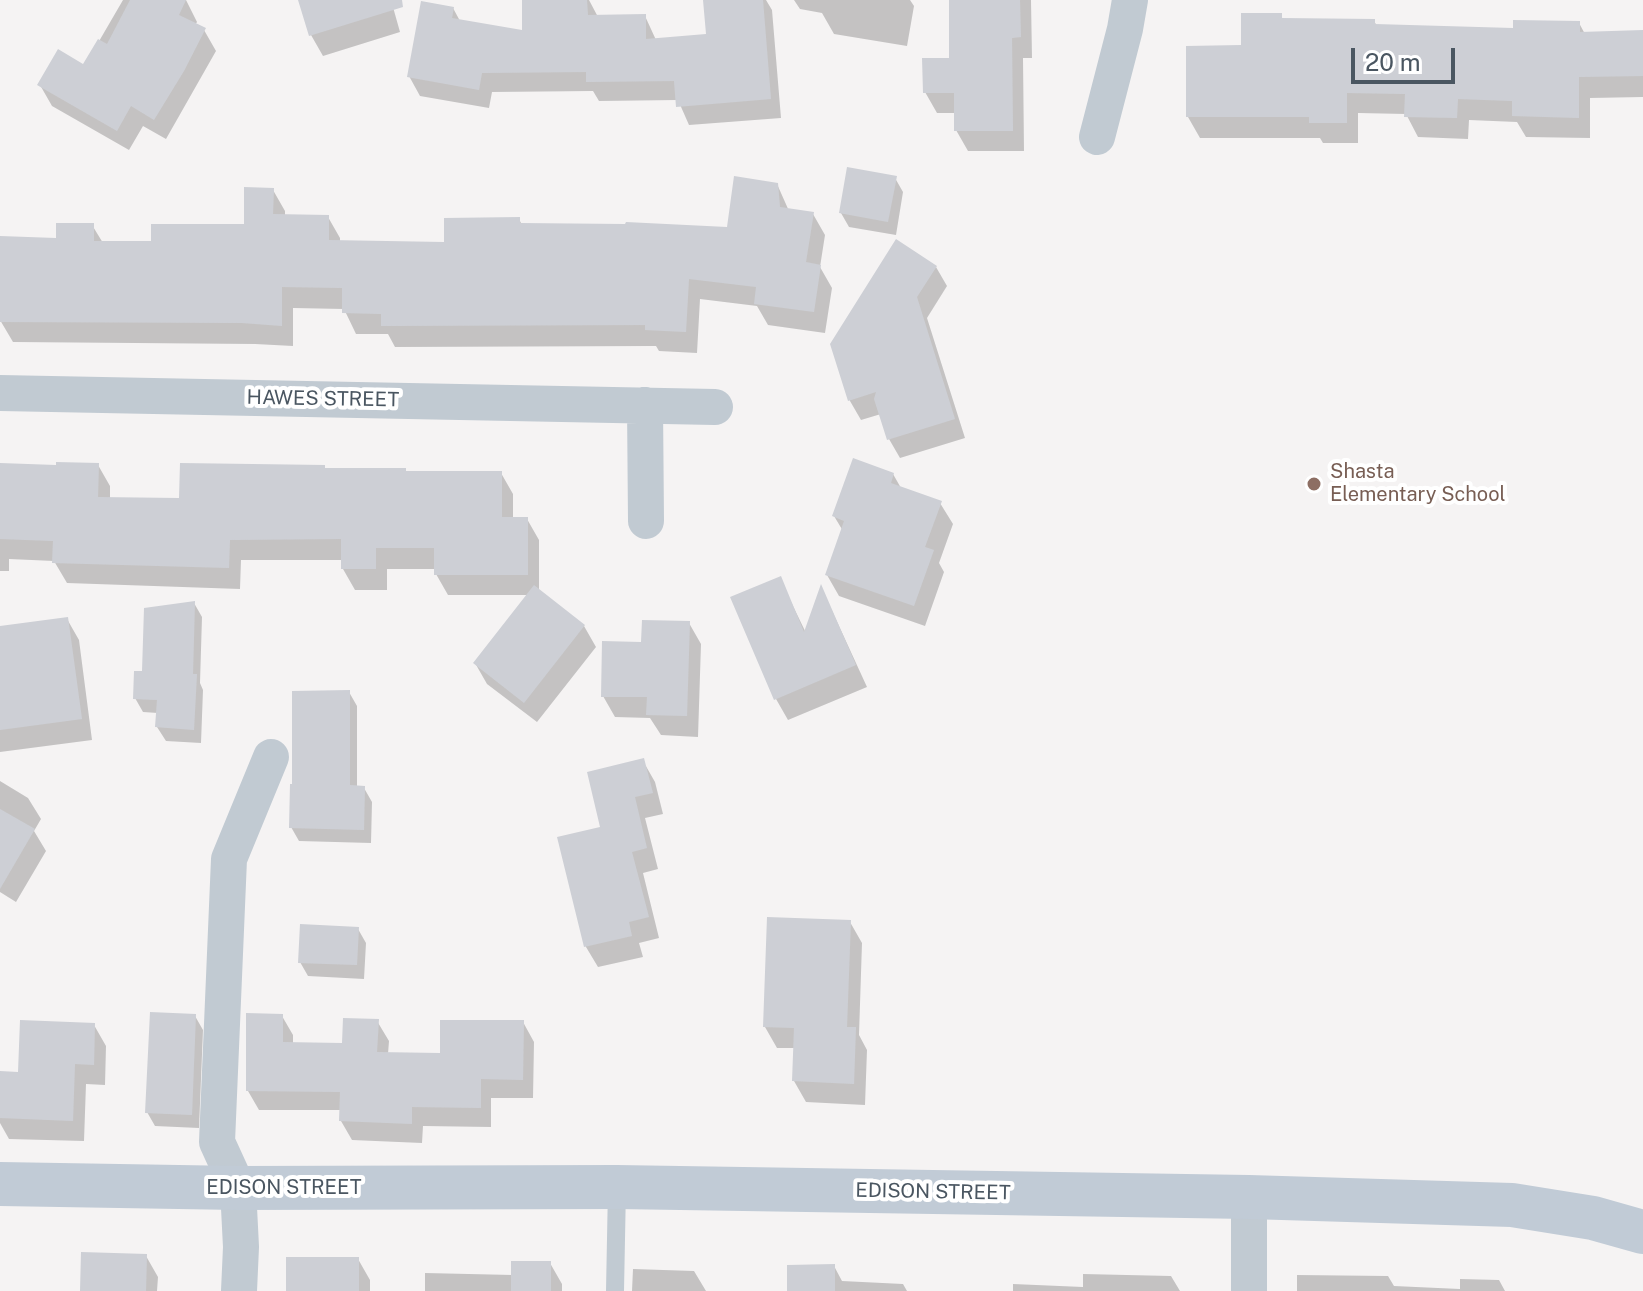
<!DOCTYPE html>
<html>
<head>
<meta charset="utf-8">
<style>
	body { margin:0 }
	#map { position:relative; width:1643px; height:1291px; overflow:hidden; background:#f5f3f3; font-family:"Public Sans",sans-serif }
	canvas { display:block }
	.scale { position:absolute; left:1351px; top:48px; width:104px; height:36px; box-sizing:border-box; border:4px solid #4a5661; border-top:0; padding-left:10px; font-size:24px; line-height:28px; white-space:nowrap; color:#4a5661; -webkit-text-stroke:6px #fff; paint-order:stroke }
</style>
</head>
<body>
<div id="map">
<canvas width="1643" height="1291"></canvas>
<div class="scale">20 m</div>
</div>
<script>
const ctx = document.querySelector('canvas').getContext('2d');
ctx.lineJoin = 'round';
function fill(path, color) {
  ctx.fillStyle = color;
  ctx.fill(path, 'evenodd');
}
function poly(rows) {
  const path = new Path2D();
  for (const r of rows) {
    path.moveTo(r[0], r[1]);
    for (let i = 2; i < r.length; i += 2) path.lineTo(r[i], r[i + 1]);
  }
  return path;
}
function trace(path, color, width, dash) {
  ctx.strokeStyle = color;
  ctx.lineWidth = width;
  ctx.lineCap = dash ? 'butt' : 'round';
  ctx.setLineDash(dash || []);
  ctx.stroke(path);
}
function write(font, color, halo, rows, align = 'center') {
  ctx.font = font + ' "Public Sans",sans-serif';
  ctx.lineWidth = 8;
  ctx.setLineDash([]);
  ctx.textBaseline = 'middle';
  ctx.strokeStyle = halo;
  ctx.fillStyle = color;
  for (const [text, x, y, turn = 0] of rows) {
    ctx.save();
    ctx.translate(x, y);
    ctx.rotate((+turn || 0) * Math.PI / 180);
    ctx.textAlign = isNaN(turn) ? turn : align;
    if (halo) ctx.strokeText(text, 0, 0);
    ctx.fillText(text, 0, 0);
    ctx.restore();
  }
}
fill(poly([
	[123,0,186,0,197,22,195,25,204,30,216,51,166,139,143,126,129,150,52,106,40,85,84,67],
	[300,0,391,0,400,32,323,56,311,35],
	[524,0,589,0,598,17,645,16,656,40,708,36,705,0,766,0,772,10,781,118,689,125,678,100,599,101,593,91,492,92,489,108,420,96,409,76,453,8,460,21,524,33],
	[794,0,910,0,914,6,907,46,834,34,822,13,800,9],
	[951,0,1031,0,1032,58,1023,58,1024,151,968,151,956,130,956,113,937,113,925,92,951,60],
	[1281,15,1283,20,1374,21,1377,26,1515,30,1579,23,1585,34,1643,32,1643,97,1590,98,1590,138,1526,137,1517,122,1469,120,1468,139,1418,137,1406,114,1358,113,1358,143,1323,143,1320,138,1200,138,1188,117,1243,47],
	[895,178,903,192,896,235,849,227,841,213],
	[777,184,789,211,813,214,825,235,820,267,832,288,825,333,768,325,757,306,700,299,697,353,659,351,656,346,395,347,388,334,356,334,344,309,293,308,293,346,255,344,13,342,0,320,0,238,58,240,92,225,103,243,153,243,246,226,273,190,285,211,285,216,328,217,340,238,340,243,446,244,519,219,522,225,729,229],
	[936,267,947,286,927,318,965,438,900,458,889,439,881,414,861,420,850,401,833,344],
	[0,465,98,465,110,486,110,499,181,500,325,470,501,473,513,494,513,519,527,519,539,540,539,591,584,626,596,647,537,722,487,684,475,663,528,595,448,595,436,574,436,569,387,569,387,590,355,590,343,569,343,560,241,560,240,589,67,583,54,561,9,559,9,571,0,571],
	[893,474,901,488,940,503,953,524,939,563,944,572,925,626,839,596,827,575,843,531,834,516],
	[780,579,806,633,822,589,867,687,788,720,776,699,733,598],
	[194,603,202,617,200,683,203,690,201,743,166,741,157,727,158,713,143,712,135,698,144,673],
	[67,619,79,640,92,740,0,752,0,628],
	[689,623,701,644,698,737,661,735,650,718,615,717,603,696,643,644],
	[349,692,357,706,357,787,364,788,372,802,371,843,299,841,291,827],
	[643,761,655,782,663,814,645,818,658,869,643,873,659,938,639,943,643,957,598,967,586,947,559,839,603,828],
	[0,781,28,798,41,819,34,831,46,851,16,902,0,892],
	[850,922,862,943,859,1035,867,1050,865,1105,806,1102,794,1081,796,1048,777,1048,765,1027],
	[358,929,366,943,364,979,308,976,300,962],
	[195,1016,203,1030,199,1128,155,1126,147,1112],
	[282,1016,293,1035,293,1044,344,1045,377,1021,389,1041,388,1054,442,1055,523,1022,534,1042,533,1098,491,1098,491,1127,423,1126,422,1143,352,1140,341,1121,341,1110,259,1110,248,1091],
	[94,1025,106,1046,105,1085,86,1084,84,1141,9,1139,0,1123,0,1073,20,1074],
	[146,1256,158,1277,157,1291,82,1291],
	[358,1259,370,1280,370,1291,288,1291],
	[550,1263,562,1284,562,1291,425,1291,425,1273,513,1275],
	[834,1266,842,1281,903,1284,907,1291,789,1291],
	[633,1269,694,1271,706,1291,632,1291],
	[1083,1274,1171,1276,1180,1291,1013,1291,1013,1284,1083,1287],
	[1297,1275,1388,1276,1394,1286,1460,1289,1460,1279,1499,1280,1505,1291,1297,1291]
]), '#0003');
fill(poly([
	[130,0,186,0,179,15,206,28,184,71,154,120,131,106,117,131,37,85,58,49,83,64,98,39,107,44],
	[298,0,402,0,403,7,309,36],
	[522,0,587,0,588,15,646,14,646,39,706,34,703,0,763,0,771,99,676,107,674,81,586,82,586,72,482,73,479,90,407,77,421,1,454,7,452,18,522,30],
	[949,0,1020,0,1021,37,1012,38,1013,131,954,131,954,93,923,93,922,58,949,58],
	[1241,13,1282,13,1282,18,1375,19,1375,24,1513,28,1513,20,1580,21,1580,32,1643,30,1643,76,1579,77,1579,118,1512,116,1512,101,1458,99,1457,118,1404,117,1405,94,1347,93,1347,123,1309,123,1309,117,1186,117,1186,46,1241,45],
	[847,167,897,176,888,222,839,213],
	[734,176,778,183,780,207,814,212,806,262,821,265,814,312,754,304,756,287,689,279,686,332,645,330,645,325,381,326,381,314,342,313,342,288,282,287,282,326,242,323,0,322,0,236,56,238,56,223,94,223,94,241,151,241,151,224,244,224,244,187,274,188,273,214,329,215,329,240,444,242,444,218,520,217,520,223,625,224,626,222,727,227],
	[896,239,937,266,917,297,955,419,887,440,874,399,876,392,848,401,830,344],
	[853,458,894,473,891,483,942,501,925,547,934,550,914,606,825,575,844,521,832,516],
	[56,462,99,463,98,497,179,498,180,463,325,465,325,468,406,468,406,471,502,471,502,517,528,517,528,575,434,575,434,548,376,548,376,569,341,569,341,539,230,540,229,568,52,563,53,541,0,539,0,463,56,465],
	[781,576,804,632,821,584,856,665,774,700,730,597],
	[534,585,585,625,524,703,473,663],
	[195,601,193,674,197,674,194,730,155,727,157,700,133,699,134,671,142,671,144,608],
	[68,617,82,719,0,730,0,626],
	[642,620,690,621,687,716,646,715,647,697,601,697,602,641,641,642],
	[350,690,350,785,365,786,364,830,289,828,290,784,292,784,292,691],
	[644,758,653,793,635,797,647,848,632,852,649,917,629,922,632,936,584,947,557,837,600,827,587,772],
	[0,809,35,829,0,889],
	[767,917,851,920,847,1027,856,1027,854,1084,792,1081,794,1028,763,1027],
	[300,924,359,927,357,965,298,963],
	[150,1012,196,1014,192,1115,145,1113],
	[246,1013,283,1014,283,1042,342,1043,343,1018,379,1019,377,1052,440,1053,440,1020,524,1020,523,1080,481,1079,481,1108,412,1107,412,1124,339,1121,340,1092,246,1091],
	[20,1020,95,1023,94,1065,75,1064,73,1121,0,1118,0,1071,18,1072],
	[81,1252,147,1254,146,1291,80,1291],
	[286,1257,359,1257,359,1291,286,1291],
	[511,1261,551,1261,551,1291,511,1291],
	[835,1264,835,1291,787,1291,787,1265]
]), '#cdcfd5');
trace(poly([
	[615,1291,617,1187]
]), '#c1cad2', 18);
trace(poly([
	[1097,137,1125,29,1130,0],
	[0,393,715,407],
	[645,405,646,521],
	[1249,1197,1249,1291],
	[239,1291,241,1247,238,1188,217,1142,229,859,271,757]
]), '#c1cad2', 36);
trace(poly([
	[0,1184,238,1188,617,1187,1249,1197,1512,1205,1593,1218,1643,1232]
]), '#c1cbd6', 44);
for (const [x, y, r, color] of [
	[1314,484,8,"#8d6e63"]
]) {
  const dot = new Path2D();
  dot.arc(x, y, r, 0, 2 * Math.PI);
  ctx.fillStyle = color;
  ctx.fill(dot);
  trace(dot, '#fff', 3);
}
write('20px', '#4a5661', '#fff', [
	["HAWES STREET",323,399,1],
	["EDISON STREET",284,1188],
	["EDISON STREET",933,1192,1]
]);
write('20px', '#785e54', '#fff', [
	["Shasta",1330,472],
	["Elementary School",1330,495]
], 'left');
</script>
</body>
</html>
